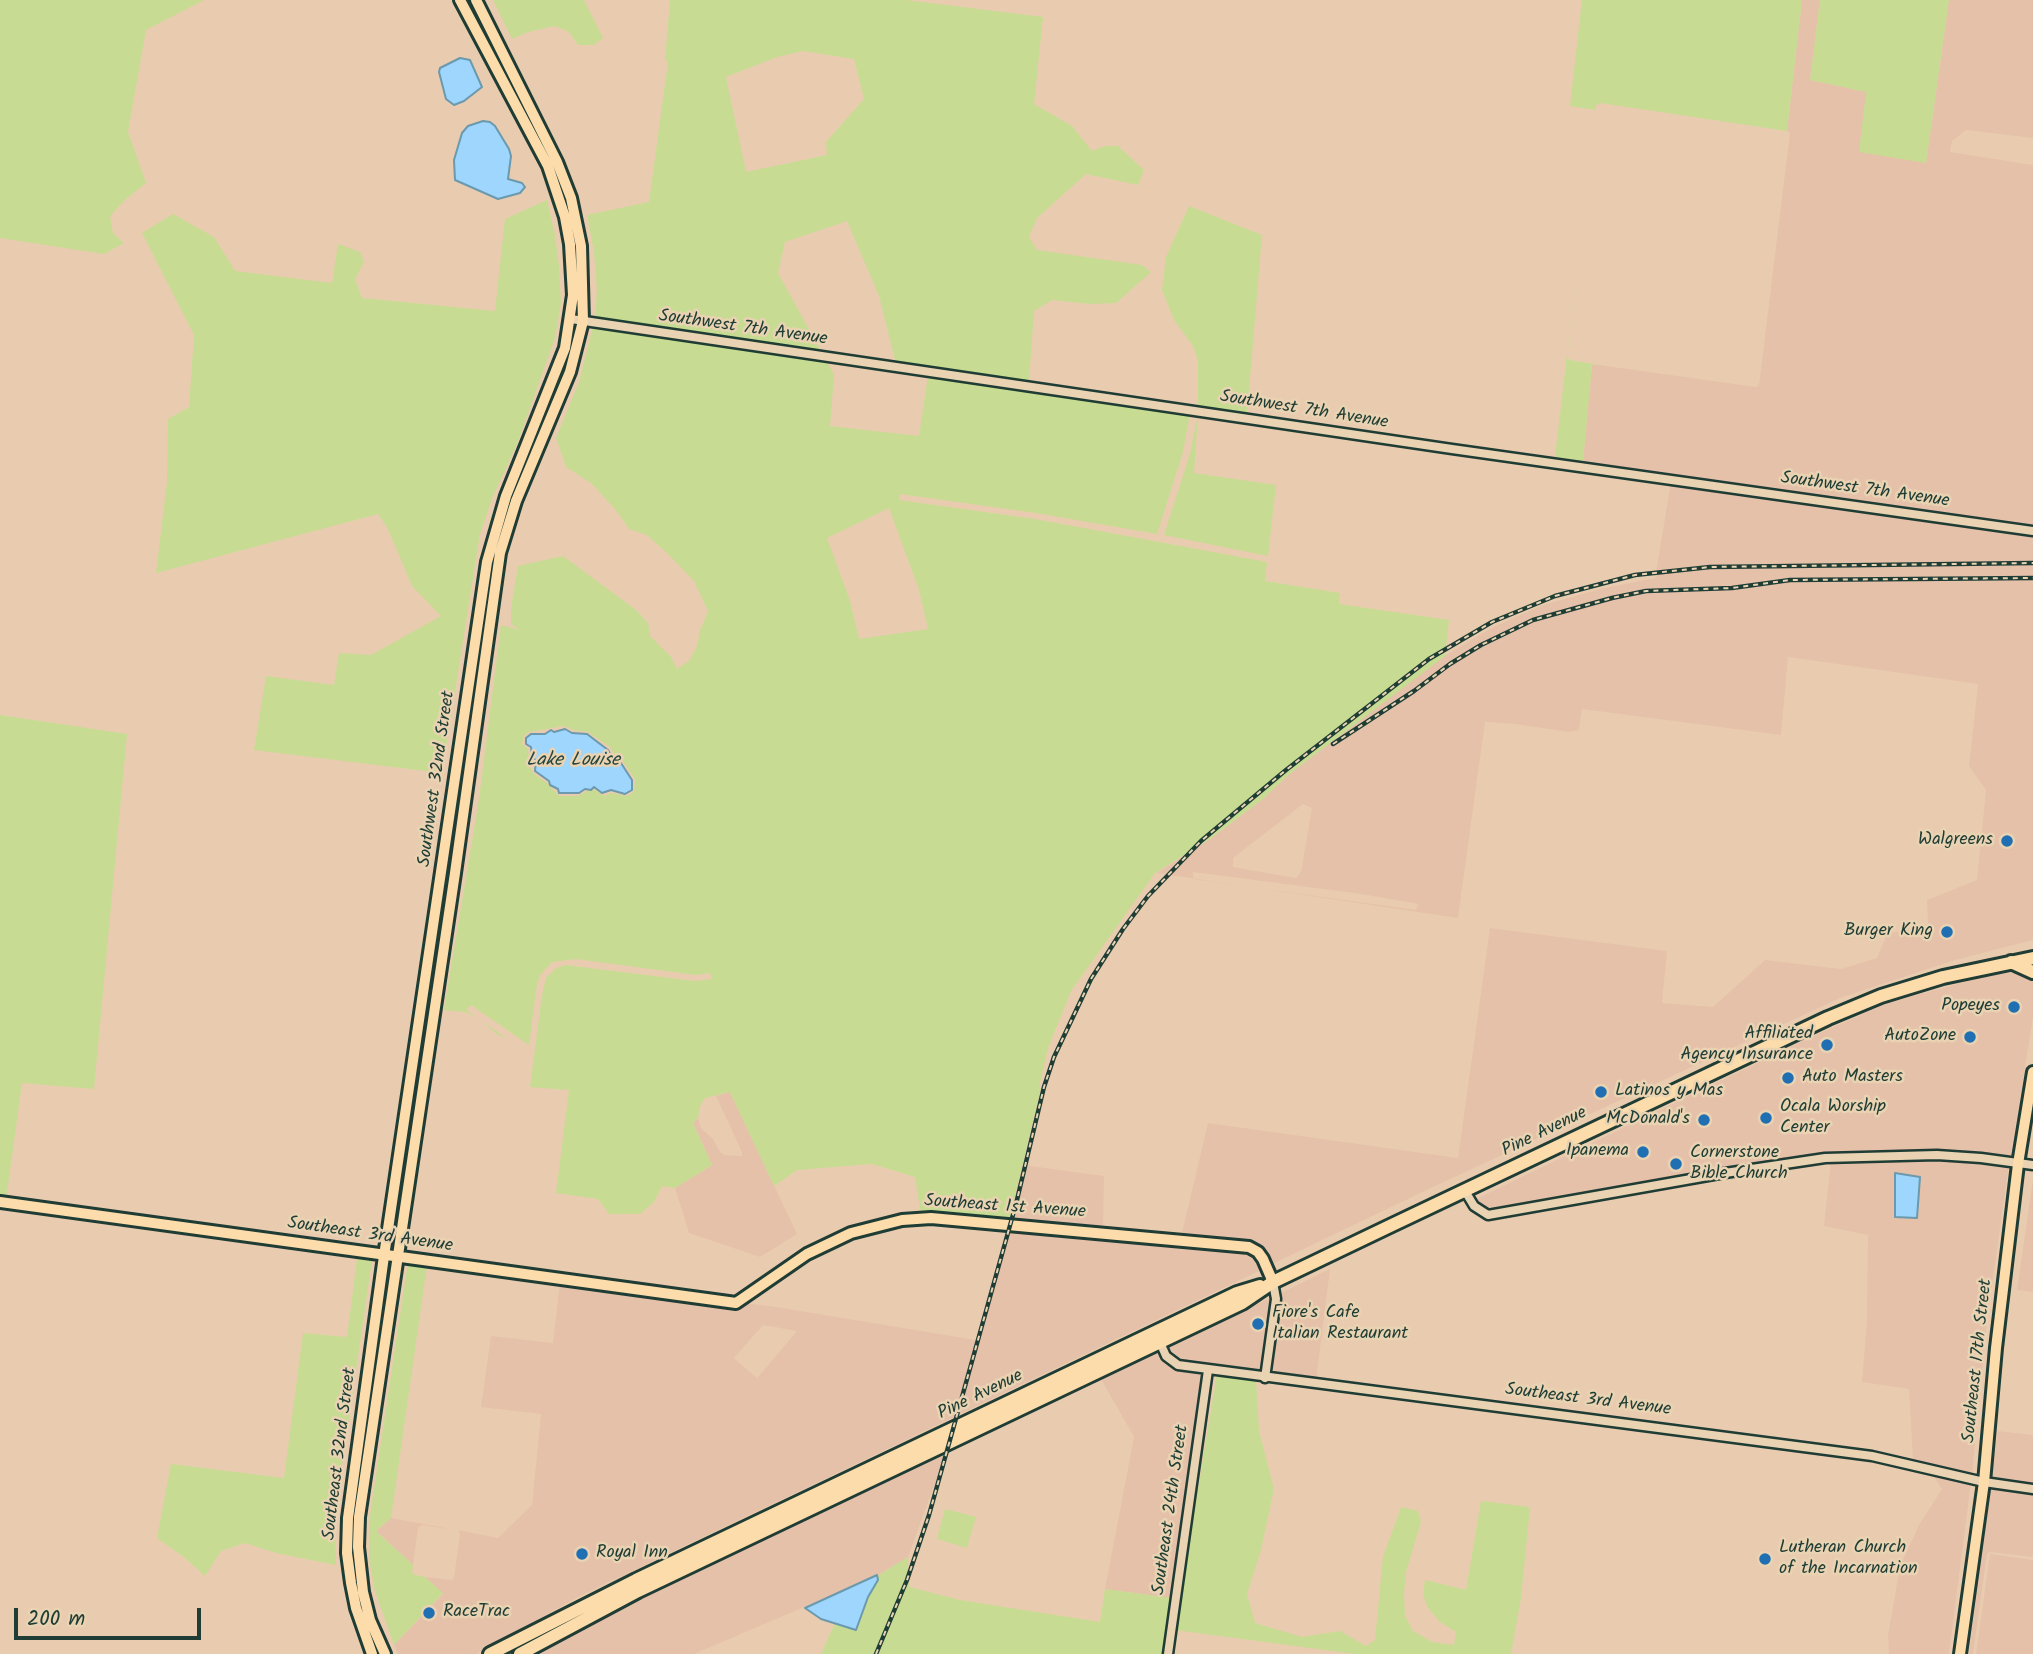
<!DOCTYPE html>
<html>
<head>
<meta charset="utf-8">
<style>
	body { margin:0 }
	#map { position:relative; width:2033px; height:1654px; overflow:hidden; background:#e9ccaf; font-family:Kalam,sans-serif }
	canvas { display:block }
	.scale { position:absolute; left:14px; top:1608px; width:187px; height:32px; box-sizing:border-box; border:4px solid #1f3d34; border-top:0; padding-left:9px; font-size:21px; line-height:24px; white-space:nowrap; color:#1f3d34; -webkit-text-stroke:5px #e9d3b2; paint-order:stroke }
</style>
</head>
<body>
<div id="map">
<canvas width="2033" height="1654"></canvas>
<div class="scale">200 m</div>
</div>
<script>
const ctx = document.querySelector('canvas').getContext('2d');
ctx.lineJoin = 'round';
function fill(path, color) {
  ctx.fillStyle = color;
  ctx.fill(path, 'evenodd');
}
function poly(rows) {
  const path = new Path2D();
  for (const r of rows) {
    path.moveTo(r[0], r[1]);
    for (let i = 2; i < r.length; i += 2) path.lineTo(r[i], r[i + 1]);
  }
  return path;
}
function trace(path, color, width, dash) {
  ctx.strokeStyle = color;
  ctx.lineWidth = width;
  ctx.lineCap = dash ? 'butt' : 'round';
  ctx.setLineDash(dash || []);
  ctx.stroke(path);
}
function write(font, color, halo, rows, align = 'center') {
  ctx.font = font + ' Kalam,sans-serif';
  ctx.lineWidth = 5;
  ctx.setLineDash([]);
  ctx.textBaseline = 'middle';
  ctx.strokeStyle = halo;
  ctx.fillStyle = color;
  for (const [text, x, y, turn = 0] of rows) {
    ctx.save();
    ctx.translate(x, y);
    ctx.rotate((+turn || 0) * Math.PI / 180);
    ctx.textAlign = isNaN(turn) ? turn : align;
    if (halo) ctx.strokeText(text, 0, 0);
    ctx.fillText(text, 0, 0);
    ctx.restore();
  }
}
fill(poly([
	[1802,0,1820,0,1810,80,1867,92,1926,163,1949,0,2033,0,2033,138,1966,130,1952,141,1950,152,2033,165,2033,528,1583,461,1592,364,1756,387,1759,385,1790,133,1787,131],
	[1671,482,2033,534,2033,940,1955,960,1840,998,1433,1187,1270,1265,1261,1251,1181,1237,1208,1123,1458,1158,1490,928,1667,951,1662,1003,1713,1007,1765,960,1841,969,1877,958,1887,934,1928,924,1927,900,1977,880,1986,790,1969,766,1978,684,1788,657,1781,735,1582,709,1579,730,1569,732,1515,724,1485,722,1458,918,1157,873,1210,839,1263,799,1287,776,1439,659,1493,627,1543,605,1600,589,1655,578],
	[1303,804,1312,808,1301,872,1296,878,1233,867,1233,858],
	[1193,872,1362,894,1418,904,1416,910,1193,879],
	[2022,969,2033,977,2033,1018,2010,1159,1937,1152,1849,1153,1824,1155,1488,1212,1474,1200,1809,1038,1888,1003,1994,974],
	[730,1092,797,1234,760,1257,689,1233,675,1188,712,1165,693,1123,698,1118,701,1128,713,1139,720,1152,725,1155,742,1156,742,1152,716,1096],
	[1937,1158,2009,1165,1987,1319,1972,1476,1918,1464,1913,1460,1909,1389,1862,1382,1867,1322,1868,1235,1824,1226,1831,1161],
	[1023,1165,1104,1176,1103,1230,1009,1221],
	[2033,1179,2033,1292,2017,1290],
	[1008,1227,1252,1252,1263,1269,576,1598,476,1654,398,1654,394,1645,443,1594,425,1577,451,1580,454,1578,460,1534,458,1530,498,1538,532,1505,541,1414,481,1407,491,1336,553,1343,560,1283,770,1306,976,1340],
	[763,1325,797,1331,757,1378,734,1358],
	[1330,1269,1316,1381,1269,1375,1279,1294],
	[1272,1297,1261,1374,1179,1362,1170,1354,1167,1348],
	[1160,1351,1168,1363,1176,1368,1204,1372,1172,1598,1105,1589,1134,1437,1101,1379],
	[1998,1431,2033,1435,2033,1485,1991,1479],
	[946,1453,908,1557,877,1576,694,1654,529,1654,587,1622],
	[1931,1473,1971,1482,1949,1654,1889,1654,1888,1636,1900,1566,1919,1525,1942,1489],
	[1991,1486,2033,1492,2033,1557,1990,1552,1987,1554,1973,1654,1969,1654],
	[391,1518,456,1530,422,1525,418,1528,413,1565,376,1531],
	[1990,1554,2033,1560,2033,1654,1976,1654]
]), '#e5c1aa');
fill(poly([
	[0,0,204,0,146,30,128,132,146,183,125,200,110,216,113,233,124,243,104,254,0,238],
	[493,0,584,0,603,38,594,45,578,45,569,32,555,26,528,32,512,39],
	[670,0,906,0,1043,17,1034,104,1072,126,1092,151,1105,146,1118,146,1144,170,1138,185,1086,174,1037,218,1029,237,1037,250,1142,265,1151,272,1116,303,1090,304,1052,300,1034,311,1029,381,1105,394,896,364,879,296,847,221,785,242,778,273,822,353,595,320,597,289,594,252,587,215,649,202,668,62,665,60],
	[803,51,854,59,864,99,826,142,827,155,746,172,726,77,777,57],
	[1582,0,1802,0,1787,131,1600,103,1596,105,1595,110,1570,106],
	[1820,0,1949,0,1926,163,1859,152,1866,92,1810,80],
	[547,200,555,235,559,267,561,303,555,338,517,444,493,496,480,534,442,773,254,750,266,676,334,685,339,653,371,655,441,616,412,586,388,529,378,514,156,573,167,482,168,419,189,407,194,335,142,233,173,214,214,237,235,271,332,283,338,244,360,252,364,262,355,279,362,298,495,311,505,219],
	[1189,206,1262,235,1247,414,1198,408,1198,361,1193,346,1174,320,1162,290,1166,257],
	[1580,243,1567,357,1570,360,1599,365,1592,365,1583,461,1555,457],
	[593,326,826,360,834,374,830,426,919,436,928,375,1190,413,1183,452,1157,534,1036,513,900,494,899,500,1035,519,1267,562,1265,581,1340,593,1339,604,1449,620,1445,656,1287,776,1263,799,1210,839,1155,873,1071,991,1048,1048,1039,1087,1041,1088,1009,1221,921,1215,915,1177,872,1164,797,1170,774,1186,730,1092,705,1098,700,1106,698,1118,693,1123,712,1165,675,1188,662,1186,654,1202,640,1214,609,1214,598,1199,556,1193,569,1090,530,1087,542,995,546,978,555,969,565,965,695,981,712,979,710,973,696,975,576,959,552,962,540,975,537,984,529,1045,471,1005,466,1010,506,1038,498,1035,478,1018,465,1012,444,1010,479,799,501,625,520,630,511,624,511,607,518,566,563,556,636,610,648,623,650,636,671,657,677,669,689,661,697,646,700,631,708,611,694,581,666,552,647,535,629,529,615,509,591,483,566,467,556,438,579,382],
	[889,508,919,590,928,629,859,639,850,601,827,538],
	[564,726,573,730,588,732,610,747,616,757,622,760,635,779,634,792,627,796,611,793,604,796,595,790,587,791,578,796,559,796,547,783,534,774,530,767,528,749,522,744,524,736,529,732],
	[1198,414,1194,473,1276,485,1268,556,1164,535,1190,454],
	[0,715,127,734,94,1089,22,1083,6,1200,0,1199],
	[357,1259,372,1260,335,1515,336,1565,276,1553,245,1543,221,1551,205,1576,185,1558,157,1538,171,1464,284,1478,303,1333,347,1337],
	[408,1262,427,1265,391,1518,376,1531,413,1565,412,1572,415,1575,425,1577,443,1593,394,1645,375,1591,369,1559,369,1522],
	[1217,1374,1256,1380,1259,1431,1274,1489,1261,1550,1247,1594,1255,1623,1302,1637,1340,1631,1366,1646,1375,1640,1383,1557,1401,1507,1418,1511,1421,1522,1406,1572,1404,1593,1405,1616,1413,1631,1432,1642,1454,1645,1456,1632,1440,1622,1428,1608,1423,1595,1425,1580,1466,1590,1481,1501,1530,1507,1521,1598,1511,1654,1355,1654,1175,1630],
	[945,1509,976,1517,967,1548,937,1539],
	[908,1557,909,1587,960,1600,1100,1622,1105,1589,1172,1598,1164,1654,821,1654,835,1623,857,1629,868,1597,878,1580,877,1576]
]), '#c7dc92');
const water = poly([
	[460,58,470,60,482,87,464,101,454,105,446,99,439,72,440,68,460,58],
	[483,121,490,122,495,126,509,149,511,156,508,179,522,183,525,187,520,193,498,199,455,180,454,160,462,133,468,126,483,121],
	[565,729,572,733,587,734,608,750,613,759,619,760,632,780,632,790,625,794,611,790,602,793,594,787,591,790,585,789,579,793,559,793,558,789,550,785,549,781,535,771,536,761,532,756,531,747,526,744,526,738,531,734,545,734,551,730,554,732,565,729],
	[1895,1173,1920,1177,1917,1218,1895,1217,1895,1173],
	[877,1575,878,1580,868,1597,856,1630,821,1619,805,1608,877,1575]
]);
fill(water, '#9ed6fd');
trace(water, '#6b99ad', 2);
const minor = poly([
	[571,319,1452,449,2033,531],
	[1465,1191,1474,1206,1488,1215,1725,1173,1825,1158,1937,1155,1981,1158,2033,1165],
	[1159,1340,1166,1356,1178,1365,1872,1456,1984,1482,2033,1489],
	[1265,1378,1276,1299,1273,1282],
	[1168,1654,1208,1370]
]);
const major = poly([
	[0,1202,736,1303,807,1254,851,1233,902,1220,931,1218,1249,1247,1258,1252,1263,1259,1273,1282],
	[372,1654,356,1608,351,1583,347,1553,348,1518,384,1256,487,562,506,496,565,348,573,295,570,244,565,217,548,166,460,0],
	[385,1654,370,1620,363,1592,358,1547,359,1517,455,873,500,553,516,501,570,372,583,321,581,246,571,198,557,162,476,0],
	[1960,1654,1984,1482,1996,1348,2018,1164,2033,1072]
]);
const highway = poly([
	[2011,962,2033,972],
	[490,1654,636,1580,1237,1293,1260,1286],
	[520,1654,638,1591,1242,1303,1273,1282,1392,1225,1828,1018,1881,996,1943,977,2033,958]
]);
trace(minor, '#1f3d34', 13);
trace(major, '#1f3d34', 16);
trace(highway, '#1f3d34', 18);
trace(minor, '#e9d3b2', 8);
trace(major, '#fddcac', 10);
trace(highway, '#fddcac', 12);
const rail = poly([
	[1333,744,1414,691,1450,664,1481,645,1533,620,1612,598,1646,591,1732,588,1790,580,2033,578],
	[876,1654,907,1580,929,1515,1016,1204,1044,1087,1054,1057,1091,979,1123,929,1148,896,1201,841,1286,770,1429,659,1492,622,1555,596,1635,575,1710,567,2033,563]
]);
trace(rail, '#1f3d34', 4.5);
trace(rail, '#e9d3b2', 2, [5]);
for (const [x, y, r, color] of [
	[2007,841,7,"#1f6fb2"],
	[1947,932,7,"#1f6fb2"],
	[2014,1007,7,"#1f6fb2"],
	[1970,1037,7,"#1f6fb2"],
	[1827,1045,7,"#1f6fb2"],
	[1788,1078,7,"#1f6fb2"],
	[1601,1092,7,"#1f6fb2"],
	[1766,1118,7,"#1f6fb2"],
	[1704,1120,7,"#1f6fb2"],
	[1643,1152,7,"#1f6fb2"],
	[1676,1164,7,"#1f6fb2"],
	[1258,1324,7,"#1f6fb2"],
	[582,1554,7,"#1f6fb2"],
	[1765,1559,7,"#1f6fb2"],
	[429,1613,7,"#1f6fb2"]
]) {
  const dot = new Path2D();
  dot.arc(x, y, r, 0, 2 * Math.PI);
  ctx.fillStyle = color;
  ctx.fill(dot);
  trace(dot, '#e9d3b2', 2.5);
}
write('18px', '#1f3d34', '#e9d3b2', [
	["Southwest 7th Avenue",743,329,8],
	["Southwest 7th Avenue",1304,411,9],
	["Southwest 7th Avenue",1865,491,8],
	["Southwest 32nd Street",438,779,-82],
	["Pine Avenue",1545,1133,-26],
	["Southeast 1st Avenue",1005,1208,4],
	["Southeast 3rd Avenue",370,1236,8],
	["Southeast 17th Street",1979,1361,-84],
	["Pine Avenue",981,1396,-26],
	["Southeast 3rd Avenue",1588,1401,7],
	["Southeast 32nd Street",341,1454,-83],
	["Southeast 24th Street",1172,1510,-82]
]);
write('18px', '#1f3d34', '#e9d3b2', [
	["Walgreens",1993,841,"right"],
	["Burger King",1933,932,"right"],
	["Popeyes",2000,1007,"right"],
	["Affiliated",1813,1035,"right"],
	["Agency Insurance",1813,1056,"right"],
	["AutoZone",1956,1037,"right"],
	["Auto Masters",1802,1078],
	["Latinos y Mas",1615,1092],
	["Ocala Worship",1780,1108],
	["Center",1780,1129],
	["McDonald's",1690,1120,"right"],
	["Ipanema",1629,1152,"right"],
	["Cornerstone",1690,1154],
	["Bible Church",1690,1175],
	["Fiore's Cafe",1272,1314],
	["Italian Restaurant",1272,1335],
	["Lutheran Church",1779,1549],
	["of the Incarnation",1779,1570],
	["Royal Inn",596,1554],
	["RaceTrac",443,1613]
], 'left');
write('italic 19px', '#25453e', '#e9d3b2', [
	["Lake Louise",573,762]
]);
</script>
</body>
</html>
